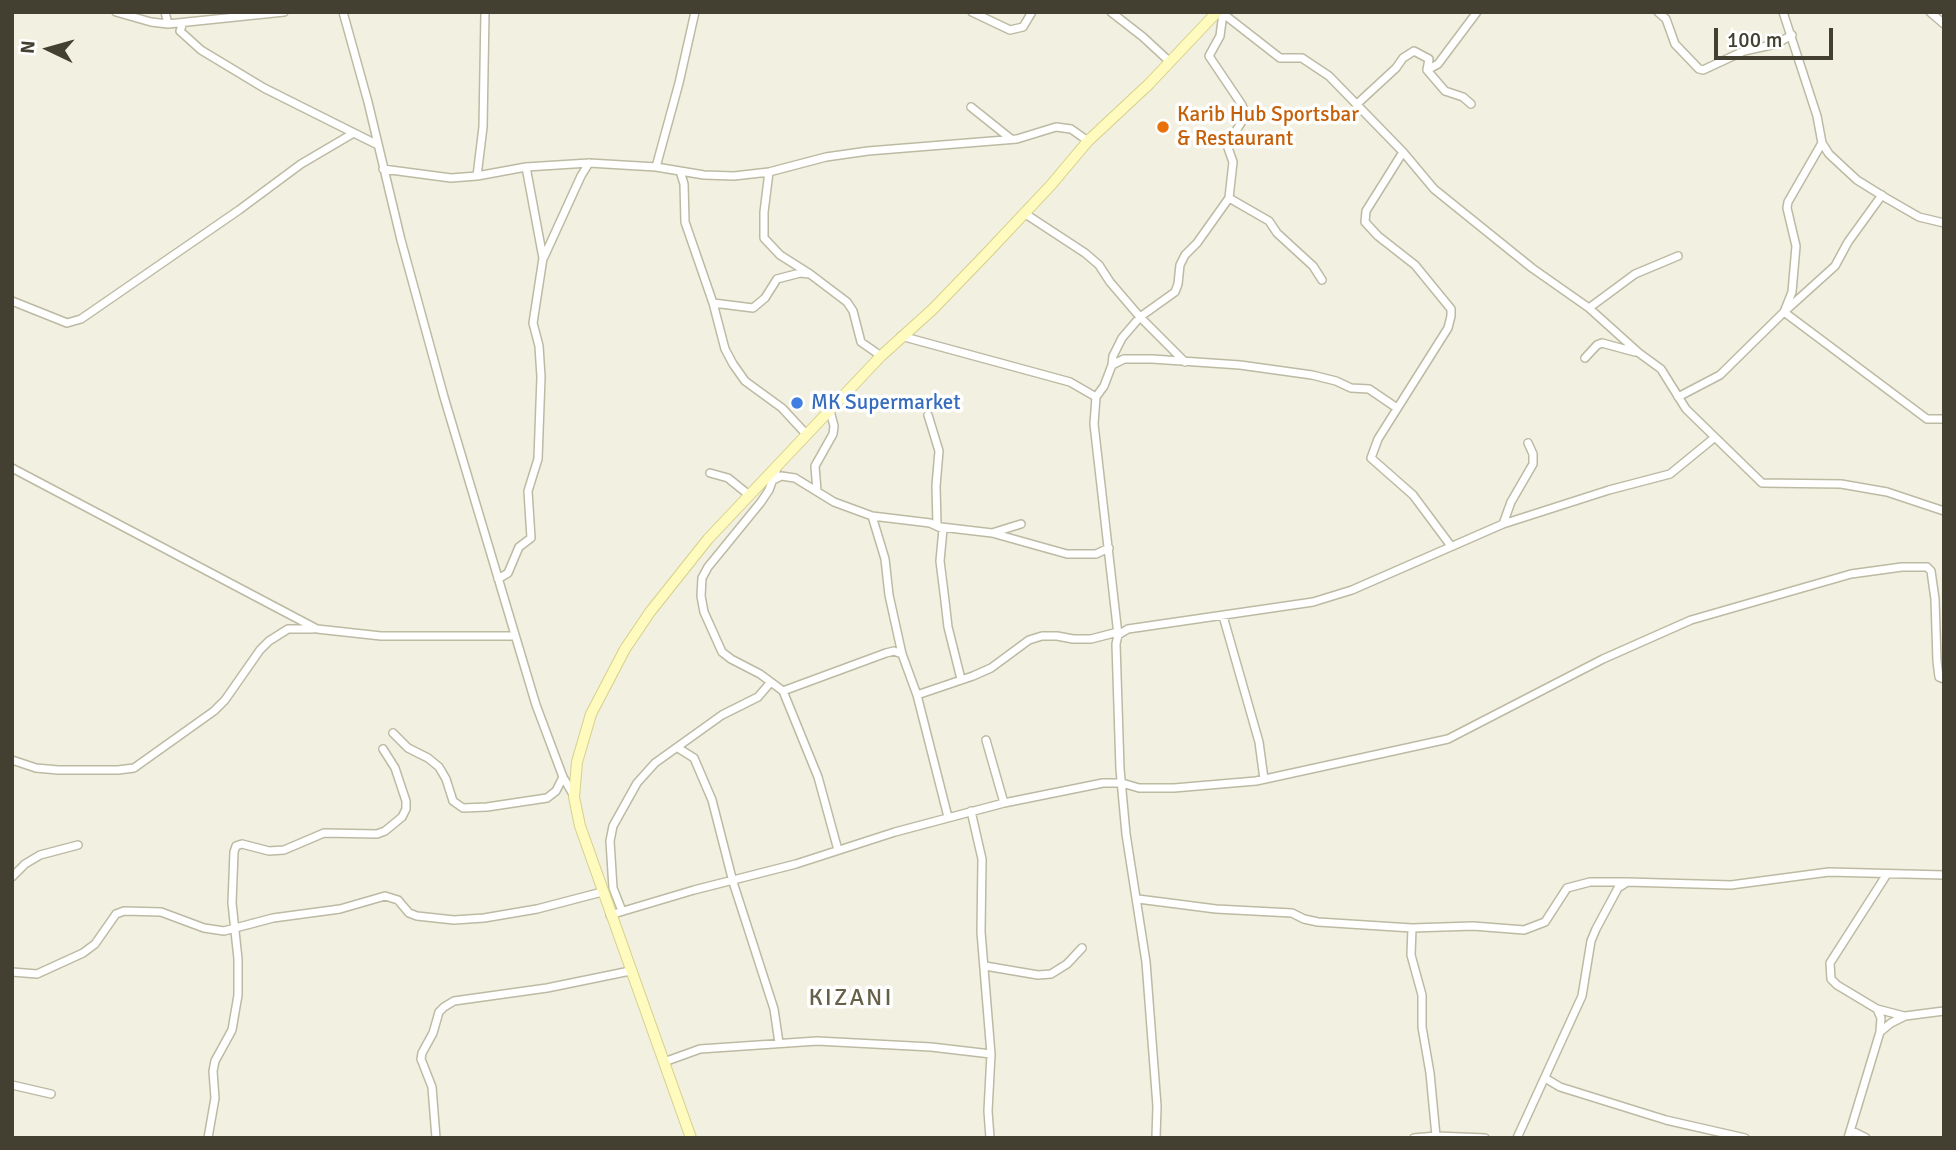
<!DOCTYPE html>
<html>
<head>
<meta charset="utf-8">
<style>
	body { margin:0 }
	#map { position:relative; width:1956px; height:1150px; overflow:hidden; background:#f2f0e1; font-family:Signika,sans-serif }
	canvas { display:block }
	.frame { position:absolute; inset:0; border:14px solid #434031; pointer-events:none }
	.north { position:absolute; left:14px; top:14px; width:70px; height:70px; -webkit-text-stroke:5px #fff; paint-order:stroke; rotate:275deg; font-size:19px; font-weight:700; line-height:28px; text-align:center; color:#434031 }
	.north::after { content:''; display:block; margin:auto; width:24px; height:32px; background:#434031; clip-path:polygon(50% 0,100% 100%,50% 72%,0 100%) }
	.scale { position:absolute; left:1714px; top:28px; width:119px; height:32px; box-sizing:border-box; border:4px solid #434031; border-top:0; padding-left:9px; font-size:21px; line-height:24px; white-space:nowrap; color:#434031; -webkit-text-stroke:5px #fff; paint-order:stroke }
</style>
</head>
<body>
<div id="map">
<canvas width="1956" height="1150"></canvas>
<div class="frame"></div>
<div class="north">N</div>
<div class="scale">100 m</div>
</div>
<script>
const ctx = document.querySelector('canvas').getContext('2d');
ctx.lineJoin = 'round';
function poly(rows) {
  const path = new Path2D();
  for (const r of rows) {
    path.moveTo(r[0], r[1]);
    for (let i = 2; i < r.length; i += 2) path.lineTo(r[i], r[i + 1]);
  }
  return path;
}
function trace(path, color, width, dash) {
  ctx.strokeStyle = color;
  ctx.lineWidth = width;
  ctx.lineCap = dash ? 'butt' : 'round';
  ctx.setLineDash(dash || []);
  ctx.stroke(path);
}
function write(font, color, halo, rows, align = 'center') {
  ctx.font = font + ' Signika,sans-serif';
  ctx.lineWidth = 7;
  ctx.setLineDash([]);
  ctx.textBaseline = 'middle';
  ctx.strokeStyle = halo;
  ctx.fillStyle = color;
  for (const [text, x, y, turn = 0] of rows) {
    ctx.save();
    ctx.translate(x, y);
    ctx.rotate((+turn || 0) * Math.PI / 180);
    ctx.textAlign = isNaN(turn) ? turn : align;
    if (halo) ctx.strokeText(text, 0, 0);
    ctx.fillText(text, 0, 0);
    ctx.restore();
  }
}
const minor = poly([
	[116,12,151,22,168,24,284,12],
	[165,12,168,24],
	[343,12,368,102,401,240,444,397,536,705,563,777,574,796],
	[972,12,1010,30,1023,27,1032,12],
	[1111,12,1143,37,1170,62],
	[1221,12,1280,58,1302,58,1329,76,1403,152,1434,189,1532,268,1589,308,1639,353,1661,369,1686,409,1762,483,1841,484,1887,492,1944,511],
	[1658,12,1666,19,1675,44,1699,69,1703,70,1744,51,1776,44,1792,35],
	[1783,12,1817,116,1822,143,1829,154,1857,180,1886,198,1919,217,1944,223],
	[1930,12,1944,24],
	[183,23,180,31,201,50,264,88,378,145],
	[1427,70,1438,64,1477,12],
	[1357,104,1396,68,1403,58,1414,51,1429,59,1427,70,1445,91,1463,97,1471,104],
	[971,107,1011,139],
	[1403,152,1366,211,1365,222,1378,236,1415,265,1451,309,1451,316,1448,328,1378,439,1371,458,1413,495,1451,546],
	[656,167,679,83,695,12],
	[383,169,451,178,477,176,526,167,589,163,656,167,704,175,734,176,769,172,826,157,868,151,1017,139,1056,127,1071,129,1088,141],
	[680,171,684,184,685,222,713,303,725,349,733,364,745,381,782,408,807,435],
	[769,172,764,212,764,238,780,255,810,274],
	[477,176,483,127,485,12],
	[1882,195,1848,242,1835,266,1784,312,1927,419,1944,419],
	[1229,198,1269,221,1277,233,1313,266,1322,280],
	[1024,213,1085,253,1099,265,1110,282,1140,317,1185,362],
	[544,257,581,176,589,163],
	[12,301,67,323,81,319,239,210,301,164,352,134],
	[713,303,753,308,765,298,777,279,800,273,810,274,847,302,853,311,861,342,881,356],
	[1589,308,1635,274,1678,256],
	[901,336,1070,382,1096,397],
	[1585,358,1597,345,1602,343,1635,352],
	[1112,365,1113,356,1122,338,1140,317,1175,292,1178,284,1180,265,1185,255,1197,243,1229,198,1233,162,1227,145,1246,115,1242,105,1209,56,1220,36,1223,13],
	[1678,397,1720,375,1784,312,1792,292,1796,246,1787,208,1788,202,1822,143],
	[928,415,939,451,936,486,937,525],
	[12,468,317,629,381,636,515,636],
	[777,468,769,490,761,502,708,567,702,578,701,596,704,612,722,652,731,659,760,674,783,691,886,653,894,651,902,654],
	[710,473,728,478,749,495],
	[773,480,781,476,795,478,834,502,872,516,930,523,943,529,940,561,945,601,948,627,961,679],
	[817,491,815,466,833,434,834,426,830,411],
	[872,516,885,559,889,595,902,654,917,695,948,817],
	[1503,524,1511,502,1533,464,1533,454,1528,443],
	[941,527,992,533,1021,524],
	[992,533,1067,554,1096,554,1109,548],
	[498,579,508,573,519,547,531,538,528,491,538,459,541,377,539,346,533,323,543,258,526,167],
	[1223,616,1259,742,1264,779],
	[1118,635,1094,424,1096,397,1104,386,1112,365,1124,359,1152,359,1240,365,1312,375,1336,381,1351,388,1369,389,1397,408],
	[783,691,818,777,838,850],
	[917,695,973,676,991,668,1029,640,1042,636,1057,636,1073,639,1091,639,1118,632],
	[393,733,408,748,428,758,439,767,446,779,453,801,463,808,487,807,547,798,556,791,563,777],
	[986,740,1004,803],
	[678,748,694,758,712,800,733,882,774,1009,779,1043],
	[12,760,36,768,58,770,118,770,134,768,214,711,225,700,260,650,269,641,288,629,313,629],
	[971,811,982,859,981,932,991,1054,988,1111,990,1138],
	[12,877,25,864,40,855,78,845],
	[1138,899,1216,909,1292,913,1304,919,1318,922,1412,928,1473,926,1524,930,1545,922,1567,888,1590,882,1626,882],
	[622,911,613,888,610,841,613,826,637,783,655,763,722,715,758,697,770,683],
	[610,915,694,890,796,864,895,832,1004,803,1103,783,1122,783,1139,788,1174,788,1256,781,1448,739,1603,659,1691,620,1851,574,1902,567,1927,567,1931,571,1935,599,1937,661,1939,677,1944,679],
	[1412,928,1411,955,1422,995,1422,1027,1430,1073,1436,1136],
	[985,966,1038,975,1051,974,1067,964,1082,948],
	[12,972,37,974,83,953,95,944,116,914,124,911,161,912,204,928,224,931,273,918,340,909,385,896,398,900,409,913,417,916,454,920,484,918,537,909,602,892],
	[1877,1009,1904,1016],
	[1880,1032,1891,1023,1905,1016,1944,1011],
	[664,1062,700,1049,817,1041,931,1047,991,1054],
	[1545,1078,1560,1087,1666,1120,1745,1138],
	[12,1085,51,1094],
	[1852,1131,1866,1138],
	[208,1138,215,1098,213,1071,215,1061,232,1030,238,995,238,959,232,903,234,852,236,846,242,844,269,851,284,850,324,833,377,834,385,831,402,817,406,809,406,801,395,768,383,749],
	[436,1138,432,1087,421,1059,422,1053,433,1033,439,1012,444,1007,454,1001,547,988,630,971],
	[1156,1138,1157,1106,1146,962,1126,834,1120,769,1116,644,1118,635,1128,629,1313,602,1352,590,1503,524,1609,490,1670,474,1714,438],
	[1414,1138,1436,1136,1485,1138],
	[1517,1138,1582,996,1591,941,1596,929,1618,888,1627,882,1731,885,1829,872,1944,875],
	[1848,1138,1880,1032,1881,1018,1877,1009,1837,985,1831,979,1830,963,1887,874]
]);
const secondary = poly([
	[691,1138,580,826,574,797,577,762,591,714,625,649,650,612,708,539,881,356,933,309,988,252,1051,185,1088,141,1149,84,1217,12]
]);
trace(minor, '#bdbaa3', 10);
trace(secondary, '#d6d08c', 12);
trace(minor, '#fff', 7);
trace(secondary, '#fffbbe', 10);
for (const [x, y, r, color] of [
	[1163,127,7,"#e8710a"],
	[797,403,7,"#3f7fe0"]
]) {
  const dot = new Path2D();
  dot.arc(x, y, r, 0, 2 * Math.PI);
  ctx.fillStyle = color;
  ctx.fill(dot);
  trace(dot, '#fff', 2.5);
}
write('21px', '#c56008', '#fff', [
	["Karib Hub Sportsbar",1177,115],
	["& Restaurant",1177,139]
], 'left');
write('21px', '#366cbe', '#fff', [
	["MK Supermarket",811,403]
], 'left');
ctx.letterSpacing = '2px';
write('24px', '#676048', '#fff', [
	["KIZANI",851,999]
]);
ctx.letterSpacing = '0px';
</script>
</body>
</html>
